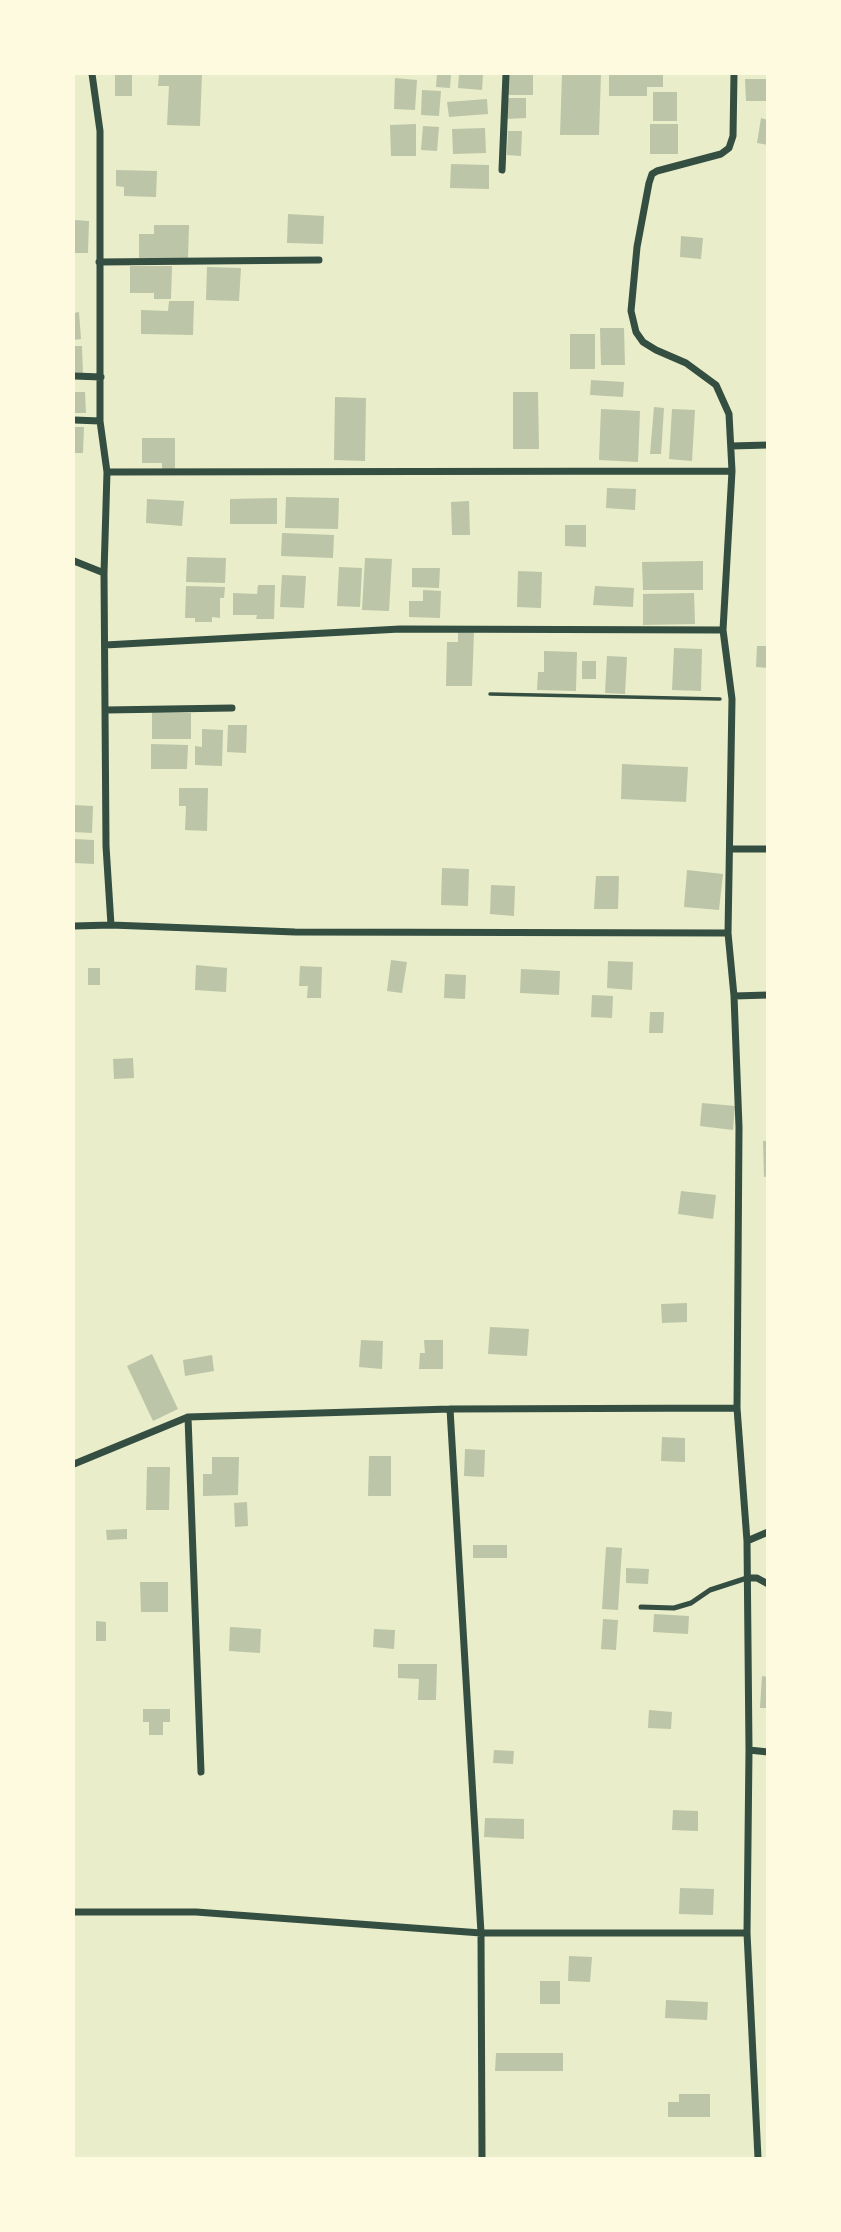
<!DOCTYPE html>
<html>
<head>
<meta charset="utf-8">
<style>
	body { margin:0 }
	#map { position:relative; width:841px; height:2232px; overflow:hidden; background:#e9edc9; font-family:Raleway,sans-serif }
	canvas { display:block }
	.frame { position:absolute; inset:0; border:75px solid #fefae0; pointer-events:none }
</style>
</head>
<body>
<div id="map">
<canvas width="841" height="2232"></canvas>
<div class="frame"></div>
</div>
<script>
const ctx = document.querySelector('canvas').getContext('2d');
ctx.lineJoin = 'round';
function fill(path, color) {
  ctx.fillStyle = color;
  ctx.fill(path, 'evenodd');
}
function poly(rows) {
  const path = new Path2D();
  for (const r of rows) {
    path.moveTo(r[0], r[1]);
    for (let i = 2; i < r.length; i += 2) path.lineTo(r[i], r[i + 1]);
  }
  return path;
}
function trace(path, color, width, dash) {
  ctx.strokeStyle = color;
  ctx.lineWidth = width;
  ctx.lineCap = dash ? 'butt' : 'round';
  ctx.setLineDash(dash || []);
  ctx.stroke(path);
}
fill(poly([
	[115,74,132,74,132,96,115,96],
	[159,74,202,74,200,126,167,125,169,86,158,86],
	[437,74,451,74,450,88,436,87],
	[459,74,483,74,482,90,458,88],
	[508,74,533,74,533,95,508,95],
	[562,74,601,74,599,135,560,135],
	[609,74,663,74,663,87,647,87,647,96,609,96],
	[395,78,417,80,415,110,394,109],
	[745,79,768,79,768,101,746,101],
	[422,90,441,91,439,116,421,115],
	[653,92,677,92,677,121,653,121],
	[506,98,526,98,526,118,505,119],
	[487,99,488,114,449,117,447,102],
	[761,118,768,120,768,145,757,143],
	[416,124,416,156,391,156,390,125],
	[650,124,678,124,678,154,650,154],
	[423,126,439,127,437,151,421,150],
	[485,128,486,153,453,154,452,129],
	[508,131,522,131,521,156,507,155],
	[451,164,489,165,489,189,450,188],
	[116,170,157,171,156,197,124,196,124,187,116,186],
	[288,214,324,216,323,244,287,243],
	[74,220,89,221,88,253,74,253],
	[154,225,189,225,188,259,139,258,139,234,154,234],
	[681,236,703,238,701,259,680,257],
	[130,266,172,266,171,299,154,299,154,293,130,293],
	[207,267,241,268,239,301,206,300],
	[169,301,194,301,193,335,141,334,141,310,168,311],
	[79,312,81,339,74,340,74,313],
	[600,328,624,328,625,365,601,365],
	[570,334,595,334,595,369,570,369],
	[74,346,82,346,83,375,74,375],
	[591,380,624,382,623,397,590,395],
	[74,392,85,392,86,413,74,413],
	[513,392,538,392,539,449,513,449],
	[335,397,366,398,365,461,334,460],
	[654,407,664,408,661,454,650,454],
	[601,409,640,411,638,462,599,460],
	[672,409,695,410,692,461,669,459],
	[74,427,84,427,83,453,74,453],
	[142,438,175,438,175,469,162,469,162,463,142,463],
	[607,488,636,489,635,510,606,508],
	[286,497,339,498,338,529,285,528],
	[277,498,277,524,230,524,230,499],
	[147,499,184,501,182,526,146,523],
	[469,501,470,535,452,535,451,502],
	[565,525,586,525,586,547,565,546],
	[282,533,334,535,333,558,281,556],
	[187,557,226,558,225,583,186,582],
	[365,558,392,559,389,611,362,610],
	[703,561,703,590,643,590,642,562],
	[339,567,362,568,360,607,337,606],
	[412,568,440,568,439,588,412,587],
	[518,571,542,572,541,608,517,607],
	[282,575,306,576,304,608,280,607],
	[258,585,275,585,274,619,256,619,257,615,233,615,233,593,257,594],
	[186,586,225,587,224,598,220,598,220,618,212,617,212,622,195,622,195,618,185,618],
	[595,586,634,588,633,607,593,605],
	[423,590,441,591,440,618,409,617,409,601,423,601],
	[694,593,695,624,643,625,643,594],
	[458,632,474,632,472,686,446,686,447,642,458,642],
	[757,646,768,646,768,668,756,667],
	[674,648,702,649,701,691,672,690],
	[544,651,577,652,576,691,537,690,538,672,544,672],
	[607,656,627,657,625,694,605,693],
	[582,661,596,661,596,679,582,679],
	[152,712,191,713,191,739,152,739],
	[228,725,247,725,246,753,227,752],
	[202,729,223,730,222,766,195,765,195,746,202,747],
	[151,744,188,745,187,769,151,769],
	[622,764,688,767,686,802,621,799],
	[179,788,208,788,207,831,185,830,186,806,179,806],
	[74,805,93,806,92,833,74,832],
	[74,839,94,840,94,864,74,863],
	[442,868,469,869,468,906,441,905],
	[687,870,723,874,719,910,684,907],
	[596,876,619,876,618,909,594,909],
	[491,885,515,886,514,916,490,914],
	[391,960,407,962,402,993,387,991],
	[608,961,633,962,632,990,607,988],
	[196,965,227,968,226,992,195,990],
	[300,966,322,967,321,998,307,998,308,986,299,986],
	[88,968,100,968,100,985,88,985],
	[521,969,560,971,559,995,520,993],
	[445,974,466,975,465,999,444,998],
	[592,995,613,996,612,1018,591,1017],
	[650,1012,664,1012,663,1033,649,1033],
	[133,1058,134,1078,114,1079,113,1059],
	[702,1103,735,1106,733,1130,700,1126],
	[763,1141,768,1141,768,1176,764,1177],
	[681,1191,716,1195,713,1219,678,1214],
	[687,1303,687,1322,662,1323,661,1304],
	[490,1327,529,1329,527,1356,488,1354],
	[361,1340,383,1341,382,1369,359,1367],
	[424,1340,443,1340,443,1369,419,1369,420,1353,425,1353],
	[152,1354,178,1409,153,1421,127,1366],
	[212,1355,214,1371,185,1376,183,1360],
	[662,1437,685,1438,685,1462,661,1461],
	[465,1449,485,1450,484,1477,464,1476],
	[369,1456,391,1456,391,1496,368,1496],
	[212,1457,239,1457,238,1495,203,1496,203,1474,212,1474],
	[147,1467,170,1467,169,1510,146,1510],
	[247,1502,248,1526,235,1527,234,1503],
	[127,1529,127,1539,107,1540,106,1530],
	[473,1545,507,1545,507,1558,473,1558],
	[606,1547,622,1548,618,1610,602,1609],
	[626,1568,649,1569,648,1584,626,1583],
	[140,1582,168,1582,168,1612,141,1612],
	[654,1614,689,1616,688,1634,653,1632],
	[603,1619,618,1620,616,1650,601,1649],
	[96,1621,106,1622,106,1641,96,1641],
	[230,1627,261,1629,260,1653,229,1651],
	[374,1629,395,1630,394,1649,373,1647],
	[398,1664,437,1664,436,1700,418,1700,419,1679,398,1678],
	[762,1676,768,1677,768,1708,760,1708],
	[143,1709,170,1709,170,1722,163,1722,163,1735,149,1735,149,1722,143,1722],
	[649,1710,672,1712,671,1729,648,1728],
	[494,1750,514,1751,513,1764,493,1763],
	[673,1810,698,1811,698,1831,672,1830],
	[485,1818,524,1819,524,1839,484,1837],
	[680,1888,714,1889,713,1915,679,1914],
	[569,1956,592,1957,590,1982,568,1981],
	[540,1981,560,1981,560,2004,540,2004],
	[666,2000,708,2002,707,2020,665,2018],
	[496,2053,563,2053,563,2071,495,2071],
	[679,2094,710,2094,710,2117,668,2117,668,2102,679,2102]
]), '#bcc5a7');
trace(poly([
	[490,694,720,699]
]), '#344e41', 3.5);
trace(poly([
	[641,1607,674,1608,691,1603,710,1590,747,1578]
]), '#344e41', 5);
trace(poly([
	[92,74,100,131,100,421,107,472,104,573,106,846,111,925],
	[734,74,733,136,729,148,721,154,657,171,652,174,649,183,637,247,631,311,636,332,643,342,656,350,686,363,716,385,729,414,732,471,723,630,732,699,728,933,734,996,739,1127,737,1408,747,1541,749,1750,747,1933,758,2158],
	[502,170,506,74],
	[99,262,319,260],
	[74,376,101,377],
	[74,420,100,421],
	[731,446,768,445],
	[107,472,732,471],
	[74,561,104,573],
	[105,645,400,629,723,630],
	[106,710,232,708],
	[730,849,768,849],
	[74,926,111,925,295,932,728,933],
	[734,996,768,995],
	[450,1409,481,1933,482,2158],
	[188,1417,201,1772],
	[74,1464,188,1417,450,1409,737,1408],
	[747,1541,768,1532],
	[747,1578,757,1578,768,1584],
	[749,1750,768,1752],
	[74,1912,196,1912,481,1933,747,1933]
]), '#344e41', 7);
</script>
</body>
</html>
